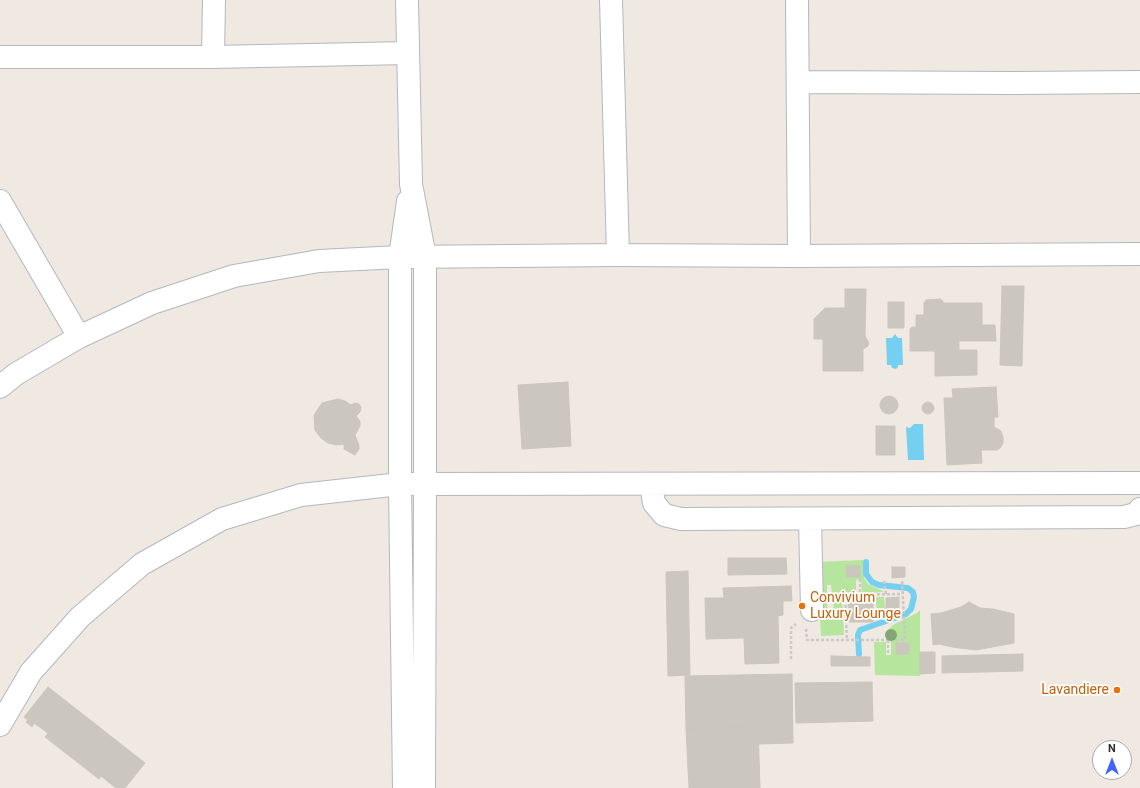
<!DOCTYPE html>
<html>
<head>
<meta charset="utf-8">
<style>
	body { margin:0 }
	#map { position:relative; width:1140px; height:788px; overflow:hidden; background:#efe9e1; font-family:Roboto,sans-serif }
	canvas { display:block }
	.north { position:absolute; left:1092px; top:740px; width:40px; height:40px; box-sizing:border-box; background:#fff; border:1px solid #ababab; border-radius:50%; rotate:0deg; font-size:11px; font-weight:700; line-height:16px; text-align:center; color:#2e2e2e }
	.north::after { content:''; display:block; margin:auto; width:14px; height:18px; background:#4264fb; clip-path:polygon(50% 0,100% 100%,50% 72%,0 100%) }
</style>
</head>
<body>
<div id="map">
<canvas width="1140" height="788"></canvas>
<div class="north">N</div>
</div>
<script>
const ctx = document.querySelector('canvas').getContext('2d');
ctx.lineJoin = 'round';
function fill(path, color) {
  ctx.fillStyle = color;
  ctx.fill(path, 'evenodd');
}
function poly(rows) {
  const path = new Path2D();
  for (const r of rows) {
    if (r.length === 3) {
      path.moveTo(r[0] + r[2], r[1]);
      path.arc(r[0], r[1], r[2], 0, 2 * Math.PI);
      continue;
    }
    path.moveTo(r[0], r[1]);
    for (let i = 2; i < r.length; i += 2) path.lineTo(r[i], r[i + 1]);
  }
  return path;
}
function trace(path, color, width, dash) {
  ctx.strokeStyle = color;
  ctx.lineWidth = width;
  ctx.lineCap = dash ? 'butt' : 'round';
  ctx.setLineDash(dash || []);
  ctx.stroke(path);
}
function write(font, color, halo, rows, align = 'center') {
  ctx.font = font + ' Roboto,sans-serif';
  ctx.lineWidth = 3.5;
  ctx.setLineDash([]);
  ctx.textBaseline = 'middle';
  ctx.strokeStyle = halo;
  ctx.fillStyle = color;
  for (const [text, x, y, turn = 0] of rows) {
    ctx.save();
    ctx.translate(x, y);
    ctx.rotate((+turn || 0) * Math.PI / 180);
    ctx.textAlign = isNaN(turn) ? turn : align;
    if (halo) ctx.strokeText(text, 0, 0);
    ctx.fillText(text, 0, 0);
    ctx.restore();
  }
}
fill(poly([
	[863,560,864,578,868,584,883,591,883,592,862,593,861,579,856,580,856,592,832,593,831,585,827,585,827,594,818,594,817,562],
	[876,597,884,597,885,610,901,610,900,613,877,620],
	[819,598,827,598,828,617,834,616,833,598,842,598,844,635,821,636],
	[920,610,920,676,875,675,874,642,886,642,886,655,891,655,891,643,886,632,893,625,917,613]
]), '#b6e59e');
fill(poly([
	[895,334,898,338,902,338,903,365,898,365,898,367,896,369,892,368,891,365,887,365,886,338,892,338],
	[914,424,923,424,924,460,908,460,906,427,910,428]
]), '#75cff0');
trace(poly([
	[859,654,858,635,860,630,906,614,911,609,914,597,913,592,908,588,879,585,872,582,866,574,866,562]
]), '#75cff0', 6);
const building = poly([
	[1002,286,1024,286,1022,366,1000,365,1002,286],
	[845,289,866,289,865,336,869,343,868,346,863,349,863,371,823,371,823,339,814,339,814,319,825,308,845,308,845,289],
	[940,299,943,301,943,303,982,303,982,325,995,325,996,341,959,341,959,350,977,350,977,375,935,376,935,351,910,351,910,329,912,327,916,327,916,315,924,315,924,303,926,300,940,299],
	[888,302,904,302,904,328,888,328,888,302],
	[568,382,571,446,522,449,518,385,568,382],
	[996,387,998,417,994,417,994,427,1001,431,1003,437,1003,443,1000,448,997,450,981,450,982,463,947,465,944,398,953,398,952,389,996,387],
	[889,405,9],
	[338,399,345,401,351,405,355,403,359,404,361,407,360,412,356,416,360,421,360,426,355,435,359,445,359,449,355,455,344,449,344,444,336,445,328,443,321,438,315,430,314,415,322,403,338,399],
	[928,408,6],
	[876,426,895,426,895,455,876,455,876,426],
	[728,558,786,558,787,574,728,575,728,558],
	[846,566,860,566,860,577,847,577,846,566],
	[892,567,905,567,905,577,892,578,892,567],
	[688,571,690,675,668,676,666,572,688,571],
	[791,586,792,601,783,601,783,615,778,616,779,663,745,664,744,638,706,639,705,598,724,598,723,588,791,586],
	[899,597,899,608,886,608,886,598,899,597],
	[848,599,873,599,873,622,849,622,848,599],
	[969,602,980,608,993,609,1014,614,1014,643,976,650,952,647,939,644,933,645,931,614,941,613,961,607,969,602],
	[896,643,909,643,909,654,896,654,896,643],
	[920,652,935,652,935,673,920,674,920,652],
	[1023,654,1023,671,942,673,942,656,1023,654],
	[831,656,870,657,870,666,831,666,831,656],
	[792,674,793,743,758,744,758,726,686,729,685,676,792,674],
	[872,682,873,721,796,723,795,683,872,682],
	[48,687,145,763,125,788,116,788,101,776,99,779,45,737,48,733,34,723,32,727,26,722,28,720,24,717,48,687],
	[63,704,72,710,60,727,51,721,63,704],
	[112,742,121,748,109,766,100,760,112,742],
	[63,704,72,710,60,727,51,721,63,704],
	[758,726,760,788,689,788,686,729,758,726],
	[112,742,121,748,109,766,100,760,112,742]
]);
fill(building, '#cbc7bf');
trace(building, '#cbc5ba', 1);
const minor = poly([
	[407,0,411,184,425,257,425,484,424,788],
	[611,0,618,255],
	[797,0,799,256],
	[0,57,213,57,408,53],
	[213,57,214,0],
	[799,82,1014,83,1140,82],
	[0,201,79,337],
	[0,387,16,374,79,337,152,303,234,276,319,261,400,257,618,255,799,256,1140,254],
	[651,485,654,503,664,515,681,519,1124,517,1136,514,1140,509],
	[810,519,812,610],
	[0,725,31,672,80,617,142,564,222,519,301,495,400,484,1140,483],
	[404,788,400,484,400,257,408,201]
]);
trace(minor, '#b4b7c1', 24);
trace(poly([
	[860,579,860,595],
	[884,581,886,594],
	[832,595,902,594],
	[845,595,847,640],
	[806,629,807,640,905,640,902,579],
	[888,640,888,654],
	[791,659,791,628,796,624]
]), '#c9c9c9', 2.5, [3, 2]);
trace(minor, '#fff', 22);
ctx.fillStyle = '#84a574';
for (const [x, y] of [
	[891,635]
]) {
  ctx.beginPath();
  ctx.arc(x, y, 6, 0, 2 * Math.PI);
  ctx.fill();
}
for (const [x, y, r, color] of [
	[802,606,4,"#e8710a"],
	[1117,690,4,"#e8710a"]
]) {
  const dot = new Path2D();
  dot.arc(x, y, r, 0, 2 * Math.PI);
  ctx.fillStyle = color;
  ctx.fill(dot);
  trace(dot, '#fff', 1.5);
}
write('14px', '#c56008', '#fff', [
	["Convivium",810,598],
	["Luxury Lounge",810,614],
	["Lavandiere",1109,690,"right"]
], 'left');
</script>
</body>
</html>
